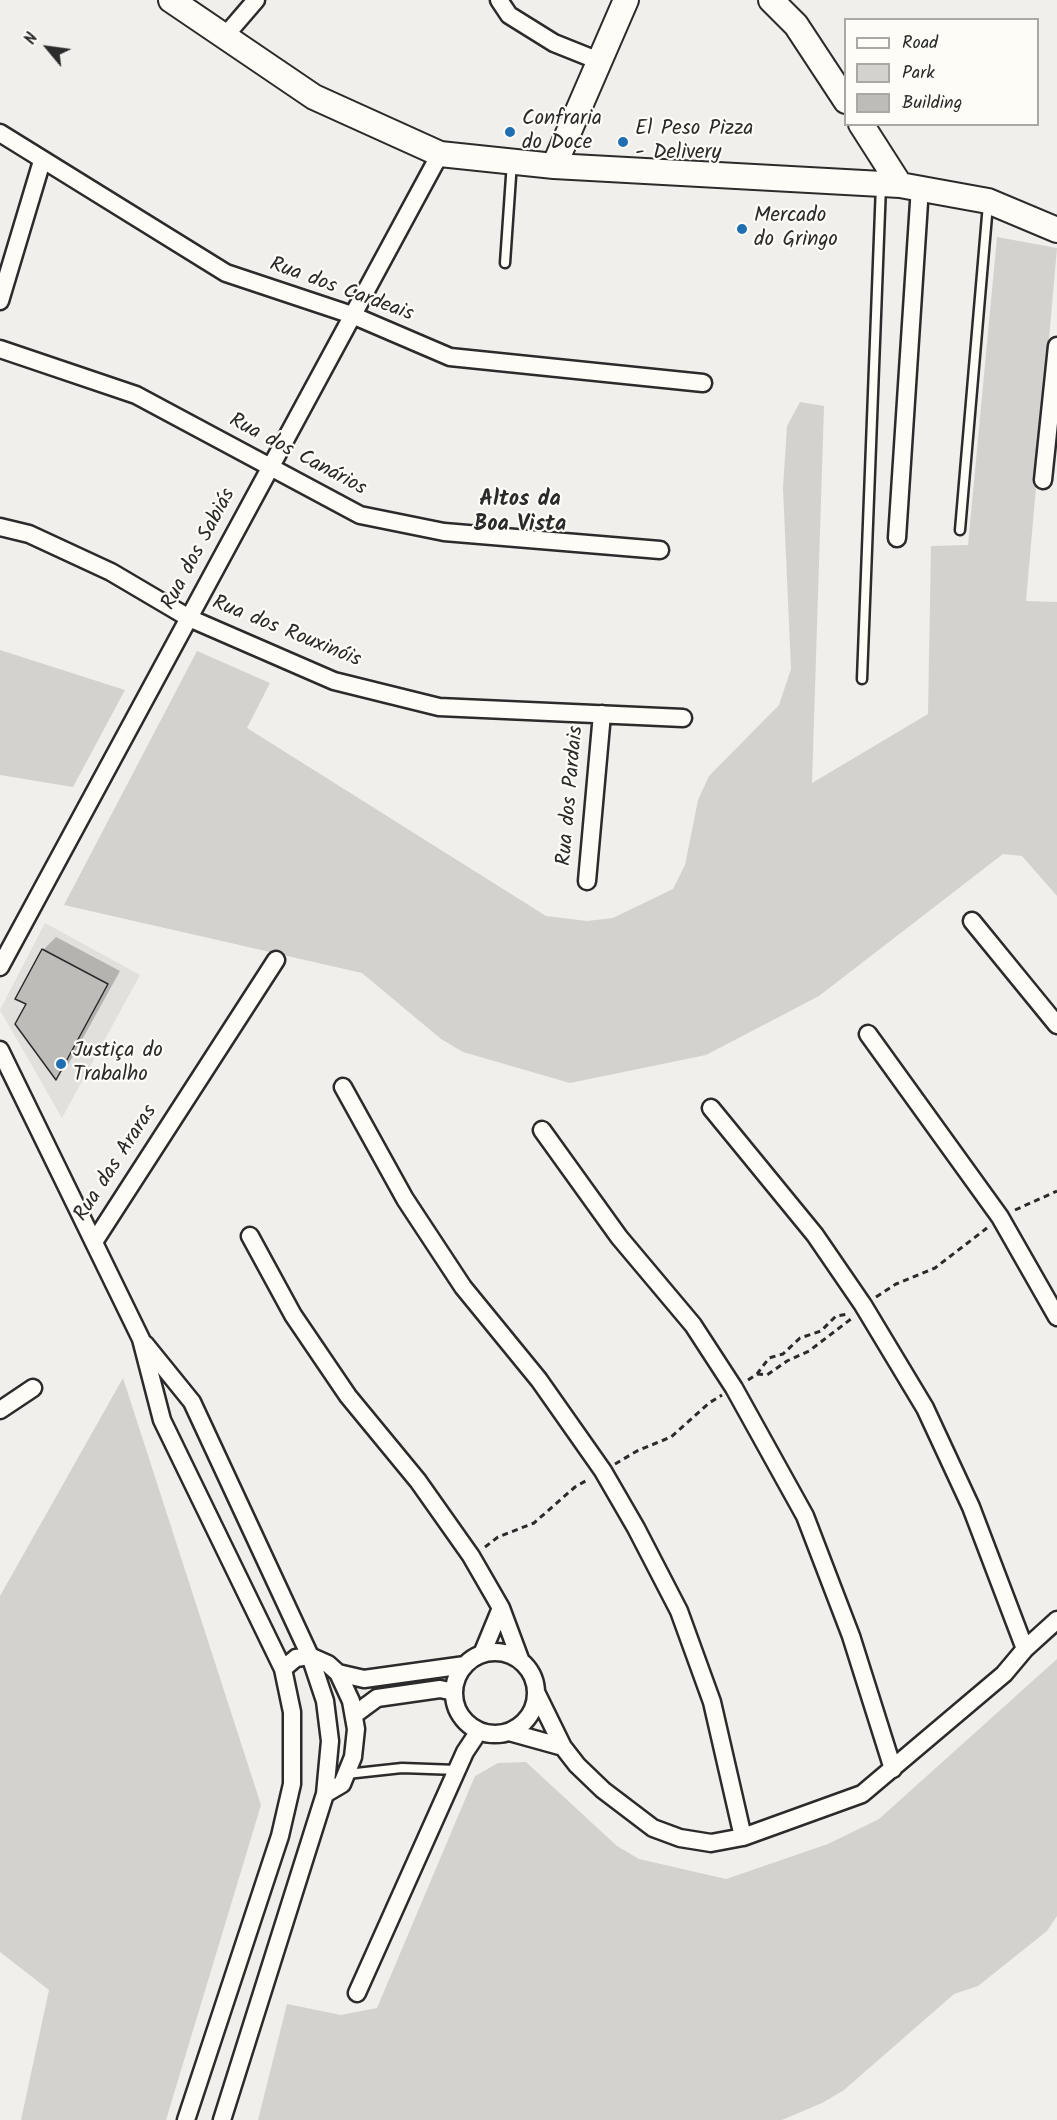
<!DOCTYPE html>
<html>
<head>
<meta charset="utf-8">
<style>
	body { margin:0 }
	#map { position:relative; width:1057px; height:2120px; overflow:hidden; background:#f0efeb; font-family:Kalam,sans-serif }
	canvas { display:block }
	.legend { position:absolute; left:844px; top:18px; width:195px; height:108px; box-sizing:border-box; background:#fdfcf7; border:2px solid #a9a8a5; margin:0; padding:8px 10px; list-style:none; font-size:18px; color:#2b2b2b }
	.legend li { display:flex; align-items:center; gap:12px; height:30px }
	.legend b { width:30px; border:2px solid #a9a8a5 }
	.north { position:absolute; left:18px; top:18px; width:60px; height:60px; -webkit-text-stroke:4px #fdfcf7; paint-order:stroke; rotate:299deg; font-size:16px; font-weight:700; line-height:24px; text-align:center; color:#2b2b2b }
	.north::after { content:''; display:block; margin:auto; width:21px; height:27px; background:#2b2b2b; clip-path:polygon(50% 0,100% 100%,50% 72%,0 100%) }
</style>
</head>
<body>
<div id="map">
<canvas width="1057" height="2120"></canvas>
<ul class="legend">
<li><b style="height:8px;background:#fdfcf7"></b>Road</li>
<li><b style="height:16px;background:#d3d2cf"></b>Park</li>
<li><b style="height:16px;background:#bdbcb8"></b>Building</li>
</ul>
<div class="north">N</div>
</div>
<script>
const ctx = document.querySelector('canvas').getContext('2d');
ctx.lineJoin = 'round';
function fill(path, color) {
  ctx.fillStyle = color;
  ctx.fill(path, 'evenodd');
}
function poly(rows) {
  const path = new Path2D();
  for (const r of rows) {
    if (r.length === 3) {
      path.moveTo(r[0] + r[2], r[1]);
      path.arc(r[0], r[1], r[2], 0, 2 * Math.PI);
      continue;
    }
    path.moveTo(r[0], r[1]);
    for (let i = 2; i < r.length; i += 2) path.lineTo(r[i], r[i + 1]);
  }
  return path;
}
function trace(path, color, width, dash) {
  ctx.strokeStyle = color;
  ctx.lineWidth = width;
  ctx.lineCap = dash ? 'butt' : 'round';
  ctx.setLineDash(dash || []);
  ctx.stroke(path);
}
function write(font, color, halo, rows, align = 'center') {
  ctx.font = font + ' Kalam,sans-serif';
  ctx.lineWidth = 4.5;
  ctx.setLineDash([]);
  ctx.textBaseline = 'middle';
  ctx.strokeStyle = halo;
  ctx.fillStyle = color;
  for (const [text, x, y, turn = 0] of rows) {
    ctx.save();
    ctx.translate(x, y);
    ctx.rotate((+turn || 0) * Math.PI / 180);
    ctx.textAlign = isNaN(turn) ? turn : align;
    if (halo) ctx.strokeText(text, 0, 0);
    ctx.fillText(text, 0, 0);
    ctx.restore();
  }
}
fill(poly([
	[45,923,140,975,62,1118,0,1010]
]), '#e1e0dc');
fill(poly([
	[997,237,1057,248,1026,601,1057,602,1057,896,1022,856,1003,854,819,996,706,1055,570,1083,463,1052,441,1039,362,973,64,905,197,651,270,683,247,728,546,916,587,921,613,918,673,889,685,865,698,800,709,776,779,705,791,669,783,488,787,426,800,402,824,406,812,783,928,714,931,546,968,545],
	[0,650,125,690,73,787,0,775],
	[123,1378,261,1805,166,2120,21,2120,49,1990,0,1952,0,1596],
	[1057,1659,1057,1916,1047,1931,978,1986,954,1994,844,2090,822,2103,782,2120,258,2120,287,2004,341,2015,377,2008,475,1776,498,1763,526,1762,617,1846,639,1859,726,1879,828,1844,879,1819]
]), '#d3d2cf');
fill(poly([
	[56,937,120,971,68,1065,56,1078,28,1004,43,950]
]), '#0003');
const building = poly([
	[42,949,108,984,56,1080,15,1024,26,1004,15,999,42,949]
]);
fill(building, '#bdbcb8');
trace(building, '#2b2b2b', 1.5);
const lane = poly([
	[505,263,512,162],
	[960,530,988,204],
	[862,679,881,185],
	[347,1774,402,1768,457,1770]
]);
const street = poly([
	[499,0,509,15,554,43,599,61],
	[225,36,256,0],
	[0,133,226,273,352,315,450,357,703,383],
	[0,301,42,161],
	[0,349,136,395,360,515,444,532,660,550],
	[1043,480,1057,346],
	[0,527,29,534,111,572,189,618,334,681,439,707,683,718],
	[897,538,920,187],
	[587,881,602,714],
	[972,921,1057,1025],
	[0,967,440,154],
	[868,1034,1000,1217,1057,1317],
	[0,1050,141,1339,162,1420,283,1669,292,1712,292,1784,280,1836,186,2120],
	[343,1087,405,1199,463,1287,539,1380,603,1471,636,1528,679,1611,712,1702,743,1837],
	[711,1108,815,1235,863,1305,925,1408,971,1507,1025,1649],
	[542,1130,619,1237,693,1325,734,1388,805,1516,851,1636,893,1769],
	[250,1236,293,1315,348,1396,418,1481,471,1556,501,1608],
	[94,1242,276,960],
	[145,1344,192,1402,310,1656,325,1701,330,1741,325,1794,222,2120],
	[0,1410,33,1388],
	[495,1693,41],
	[482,1654,501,1608,520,1659],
	[283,1669,296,1658,310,1656,328,1664,338,1673,351,1701,356,1729,353,1757,342,1784,325,1794],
	[338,1673,364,1679,465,1665],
	[354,1715,377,1698,440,1689,454,1692],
	[509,1732,563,1747,537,1694],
	[563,1747,577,1765,603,1790,653,1828,680,1838,711,1843,743,1837,862,1794,1004,1674,1025,1649,1057,1620],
	[357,1993,465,1752,479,1731]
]);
const secondary = poly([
	[171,0,314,97,440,154,554,166,900,185,988,201,1057,230],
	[771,0,796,25,846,101],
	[861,124,900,185],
	[554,166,626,0]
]);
trace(lane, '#2b2b2b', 13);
trace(street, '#2b2b2b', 21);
trace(secondary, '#2b2b2b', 28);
trace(poly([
	[1015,1210,1057,1191],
	[876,1297,896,1284,935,1268,987,1228],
	[757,1374,767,1375,787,1361,809,1351,851,1319],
	[748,1380,757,1374,769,1358,783,1354,800,1338,821,1331,836,1316,849,1314],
	[615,1464,637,1451,671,1437,709,1403,722,1395],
	[485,1547,498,1537,534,1523,575,1487,589,1479]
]), '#2b2b2b', 3, [6, 4.5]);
trace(lane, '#fdfcf7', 8);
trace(street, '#fdfcf7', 16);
trace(secondary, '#fdfcf7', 24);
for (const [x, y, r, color] of [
	[510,132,6,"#1f6fb2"],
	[623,142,6,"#1f6fb2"],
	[742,229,6,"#1f6fb2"],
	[61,1064,6,"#1f6fb2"]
]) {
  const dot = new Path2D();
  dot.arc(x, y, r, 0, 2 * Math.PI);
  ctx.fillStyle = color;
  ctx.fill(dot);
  trace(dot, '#fdfcf7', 2);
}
write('21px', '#2b2b2b', '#fdfcf7', [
	["Confraria",522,120],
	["do Doce",522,144],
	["El Peso Pizza",635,130],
	["- Delivery",635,154],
	["Mercado",754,217],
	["do Gringo",754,241],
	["Justiça do",73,1052],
	["Trabalho",73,1076]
], 'left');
write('21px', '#2b2b2b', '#fdfcf7', [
	["Rua dos Cardeais",341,291,20],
	["Rua dos Canários",297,456,28],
	["Rua dos Sabiás",200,550,-62],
	["Rua dos Rouxinóis",286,633,22],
	["Rua dos Pardais",572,796,-85],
	["Rua das Araras",117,1164,-57]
]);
write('bold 22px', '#2b2b2b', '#fdfcf7', [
	["Altos da",520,501],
	["Boa Vista",520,526]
]);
</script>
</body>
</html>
